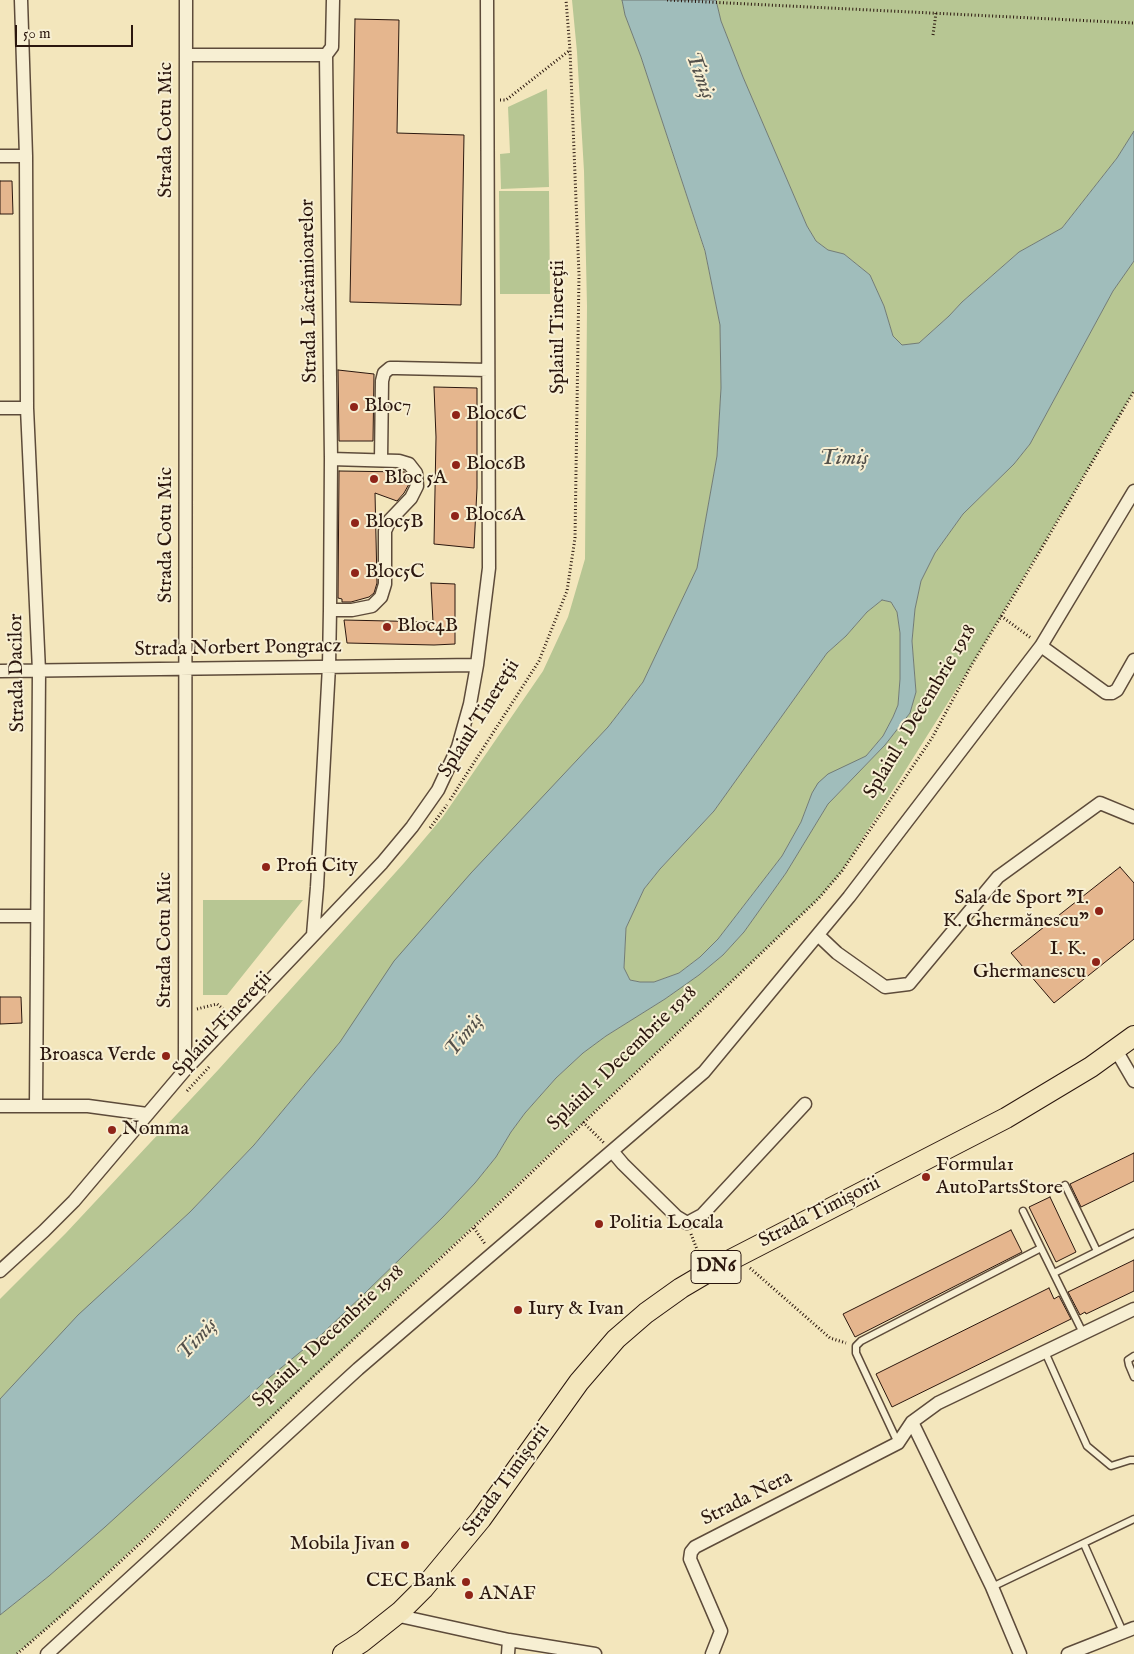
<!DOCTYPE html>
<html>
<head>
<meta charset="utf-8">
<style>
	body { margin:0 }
	#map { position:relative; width:1134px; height:1654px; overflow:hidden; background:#f3e6bc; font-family:"IM FELL English",serif }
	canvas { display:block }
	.scale { position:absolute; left:15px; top:25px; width:118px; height:22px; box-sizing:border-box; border:2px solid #2b170e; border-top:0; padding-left:6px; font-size:15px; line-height:18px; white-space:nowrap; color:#2b170e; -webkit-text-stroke:4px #f7efd3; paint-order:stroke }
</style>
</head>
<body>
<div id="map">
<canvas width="1134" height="1654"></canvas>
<div class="scale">50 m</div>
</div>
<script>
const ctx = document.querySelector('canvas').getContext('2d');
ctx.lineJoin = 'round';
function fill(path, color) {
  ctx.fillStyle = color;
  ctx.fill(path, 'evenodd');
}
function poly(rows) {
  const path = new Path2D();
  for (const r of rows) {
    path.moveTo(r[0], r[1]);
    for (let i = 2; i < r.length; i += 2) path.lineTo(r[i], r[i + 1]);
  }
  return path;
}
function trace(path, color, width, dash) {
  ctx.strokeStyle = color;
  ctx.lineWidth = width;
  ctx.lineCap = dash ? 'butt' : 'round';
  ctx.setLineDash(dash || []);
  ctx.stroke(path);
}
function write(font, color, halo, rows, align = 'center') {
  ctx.font = font + ' "IM FELL English",serif';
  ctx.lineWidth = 4;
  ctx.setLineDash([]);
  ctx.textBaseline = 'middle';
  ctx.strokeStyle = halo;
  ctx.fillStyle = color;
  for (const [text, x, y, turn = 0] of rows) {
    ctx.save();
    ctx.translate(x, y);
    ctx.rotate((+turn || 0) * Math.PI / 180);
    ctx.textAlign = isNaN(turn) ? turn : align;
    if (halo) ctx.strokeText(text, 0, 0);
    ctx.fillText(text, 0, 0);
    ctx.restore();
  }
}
fill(poly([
	[572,0,622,0,625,15,641,57,705,252,720,325,721,388,717,456,697,568,643,682,608,727,566,772,362,1011,340,1042,254,1145,190,1212,120,1276,0,1399,0,1299,66,1233,219,1069,404,863,442,818,543,671,568,617,585,559,587,306,584,171,577,52],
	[716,0,1134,0,1134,131,1117,158,1062,228,1019,252,962,302,949,316,919,343,902,346,893,336,884,306,870,275,844,254,828,250,816,241,807,226,743,77,721,21],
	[547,89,549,187,501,189,500,154,510,153,508,107],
	[499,191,549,191,550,294,500,294],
	[1134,261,1134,391,971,666,842,871,819,898,69,1609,16,1654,0,1654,0,1615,49,1576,270,1377,321,1335,365,1293,443,1217,475,1183,496,1157,511,1132,525,1113,556,1078,583,1053,606,1036,665,999,699,975,723,955,744,932,786,873,828,804,885,745,910,713,916,692,912,641,915,609,921,581,935,553,963,514,1014,464,1030,444,1113,291],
	[882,600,891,602,897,612,900,633,900,679,898,705,893,717,883,736,866,756,852,764,812,793,801,822,782,856,718,939,700,957,679,973,654,982,640,982,630,980,624,969,626,928,644,889,660,869,714,811,827,653,846,636,867,612],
	[203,900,303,900,227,995,203,995]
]), '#b7c693');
const water = poly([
	[622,0,716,0,721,21,743,77,807,226,816,241,828,250,844,254,870,275,884,306,893,336,902,345,919,343,949,316,962,302,1019,252,1062,228,1117,158,1134,131,1134,261,1113,291,1030,444,1014,464,963,514,935,553,921,581,915,609,912,641,916,692,910,713,885,745,828,804,786,873,744,932,723,955,699,975,665,999,606,1036,583,1053,556,1078,525,1113,511,1132,496,1157,475,1183,443,1217,365,1293,321,1335,270,1377,105,1527,49,1576,0,1615,0,1399,78,1315,190,1212,254,1145,340,1042,394,961,471,873,608,727,643,682,697,568,717,456,721,388,720,325,705,251,641,57,625,15,622,0],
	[882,600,891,602,897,612,900,633,900,679,898,705,893,717,883,736,866,756,828,774,818,783,812,793,801,822,782,856,718,939,700,957,679,973,654,982,640,982,630,980,624,968,626,928,644,889,660,869,714,811,827,653,846,636,867,612,882,600]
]);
fill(water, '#a0bdbb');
trace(water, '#717b76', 1);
const building = poly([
	[355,19,399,20,397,133,464,135,461,305,350,302,355,19],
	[0,181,12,181,13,214,0,214,0,181],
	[338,370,374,374,373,441,339,441,338,370],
	[434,387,477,388,477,488,474,548,434,544,436,437,434,387],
	[339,471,405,472,408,476,409,484,404,493,397,501,375,493,377,583,374,593,369,597,351,602,342,602,342,599,338,598,339,471],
	[431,583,455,584,455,644,434,645,347,643,344,620,433,622,431,583],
	[1120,867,1134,883,1134,939,1054,1003,1011,953,1120,867],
	[0,997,21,997,22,1023,0,1024,0,997],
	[1134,1153,1134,1181,1081,1207,1070,1184,1134,1153],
	[1050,1197,1076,1252,1056,1262,1029,1207,1050,1197],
	[1011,1230,1022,1252,855,1337,843,1314,1011,1230],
	[1134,1260,1134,1291,1086,1314,1085,1312,1080,1315,1068,1292,1134,1260],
	[1049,1288,1054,1299,1059,1296,1071,1319,892,1407,876,1374,1049,1288]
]);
fill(building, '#e5b68e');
trace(building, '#2b170e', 1);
const lane = poly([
	[1065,1185,1097,1251],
	[1023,1211,1041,1248],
	[1054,1273,1134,1233],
	[1045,1352,1087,1446,1111,1466,1130,1460,1134,1460],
	[1134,1356,1128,1360,1129,1365,1134,1377],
	[898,1443,856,1353,856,1346,861,1341,1041,1248,1083,1333],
	[1084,1544,1123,1632],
	[992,1587,1134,1519]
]);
const street = poly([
	[21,0,26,156,27,408,39,671,36,1106],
	[186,55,326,55],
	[326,55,332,47,333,0],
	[0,156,26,156],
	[0,408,27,408],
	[381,460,382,381,384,373,390,368,397,368,488,370],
	[330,610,352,610,372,606,381,597,385,584,385,531,390,520,411,498,417,486,416,473,409,464,399,461,331,459],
	[1041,646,1106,693,1112,693,1117,690,1134,660],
	[0,671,477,665],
	[0,916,37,916],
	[313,935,317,887,329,666,330,610,331,459,326,55],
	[818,935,837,953,885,987,909,984,998,877,1100,803,1134,817],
	[1116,1050,1134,1081],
	[185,1070,186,0],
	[0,1106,88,1106,147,1114],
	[612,1151,623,1164,677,1217,687,1223,702,1215,805,1104],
	[0,1271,44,1231,74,1201,185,1070,382,863,412,827,438,790,458,747,470,704,477,665,489,568,487,0],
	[912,1422,992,1587,1020,1654],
	[395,1615,509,1640,595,1654],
	[47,1654,358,1369,704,1072,849,897,1041,646,1134,491],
	[508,1654,509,1640],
	[712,1654,721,1631,690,1559,691,1552,695,1547,898,1443,912,1422,938,1403,1134,1309],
	[1068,1654,1134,1628]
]);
const primary = poly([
	[343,1654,362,1642,401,1611,423,1589,481,1519,579,1382,616,1339,646,1313,681,1288,715,1268,1006,1118,1091,1067,1134,1036]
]);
trace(lane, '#5d4b3a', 9);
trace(street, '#5d4b3a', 15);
trace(primary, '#2b170e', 22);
trace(poly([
	[667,0,1134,23],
	[933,35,936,13],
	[500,100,506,100,570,50],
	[1001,616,1031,638],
	[450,800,539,661,567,591,575,538,579,275,570,50,566,0],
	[430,828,447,805],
	[197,1009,217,1004,223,1009],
	[187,1091,210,1066],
	[583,1122,604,1143],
	[474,1228,485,1244],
	[691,1234,698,1252],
	[750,1268,830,1338,846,1343],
	[17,1654,69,1609,148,1536,314,1376,490,1212,819,898,842,871,932,738,971,666,1017,590,1134,391]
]), '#2b170e', 3, [1, 2.5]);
trace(lane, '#f7efd3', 6);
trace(street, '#f7efd3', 12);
trace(primary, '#f3e6bc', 20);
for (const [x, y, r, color] of [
	[354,407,5,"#8f2418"],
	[456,415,5,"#8f2418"],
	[456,465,5,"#8f2418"],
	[374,479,5,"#8f2418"],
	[455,516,5,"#8f2418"],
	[355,523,5,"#8f2418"],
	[355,573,5,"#8f2418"],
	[387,627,5,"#8f2418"],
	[266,867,5,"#8f2418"],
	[1099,911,5,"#8f2418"],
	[1096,962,5,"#8f2418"],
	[166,1056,5,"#8f2418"],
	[112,1130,5,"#8f2418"],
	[926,1177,5,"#8f2418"],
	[599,1224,5,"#8f2418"],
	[518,1310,5,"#8f2418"],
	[405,1545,5,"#8f2418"],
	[466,1582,5,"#8f2418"],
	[469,1595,5,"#8f2418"]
]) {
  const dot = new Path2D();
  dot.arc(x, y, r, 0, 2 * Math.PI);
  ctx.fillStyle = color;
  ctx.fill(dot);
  trace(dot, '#f7efd3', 2);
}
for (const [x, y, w] of [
	[716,1267,50]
]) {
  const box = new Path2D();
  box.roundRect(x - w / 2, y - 16.5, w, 33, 4);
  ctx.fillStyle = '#f7efd3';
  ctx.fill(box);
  trace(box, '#2b170e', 1);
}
write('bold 19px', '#2b170e', null, [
	["DN6",716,1267]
]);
write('20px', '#2b170e', '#f7efd3', [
	["Strada Cotu Mic",167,130,-90],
	["Strada Lăcrămioarelor",310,291,-91],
	["Splaiul Tinereții",559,327,-90],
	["Strada Cotu Mic",167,535,-90],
	["Strada Norbert Pongracz",238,649,-1],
	["Strada Dacilor",18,673,-91],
	["Splaiul 1 Decembrie 1918",921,712,-59],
	["Splaiul Tinereții",480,719,-58],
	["Strada Cotu Mic",166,940,-90],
	["Splaiul Tinereții",223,1025,-47],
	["Splaiul 1 Decembrie 1918",623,1059,-44],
	["Strada Timișorii",820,1213,-27],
	["Splaiul 1 Decembrie 1918",329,1337,-43],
	["Strada Timișorii",507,1481,-54],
	["Strada Nera",747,1499,-27]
]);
write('20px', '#2b170e', '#f7efd3', [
	["Bloc7",364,407],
	["Bloc6C",466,415],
	["Bloc6B",466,465],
	["Bloc 5A",384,479],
	["Bloc6A",465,516],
	["Bloc5B",365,523],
	["Bloc5C",365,573],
	["Bloc4B",397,627],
	["Profi City",276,867],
	["Sala de Sport \"I.",1089,899,"right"],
	["K. Ghermănescu\"",1089,922,"right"],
	["I. K.",1086,950,"right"],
	["Ghermanescu",1086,973,"right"],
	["Broasca Verde",156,1056,"right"],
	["Nomma",122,1130],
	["Formula1",936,1166],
	["AutoPartsStore",936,1189],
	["Politia Locala",609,1224],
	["Iury & Ivan",528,1310],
	["Mobila Jivan",395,1545,"right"],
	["CEC Bank",456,1582,"right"],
	["ANAF",479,1595]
], 'left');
write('italic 21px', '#54514b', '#f7efd3', [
	["Timiș",699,76,69],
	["Timiș",844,460],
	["Timiș",465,1036,-52],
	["Timiș",198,1340,-48]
]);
</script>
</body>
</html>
